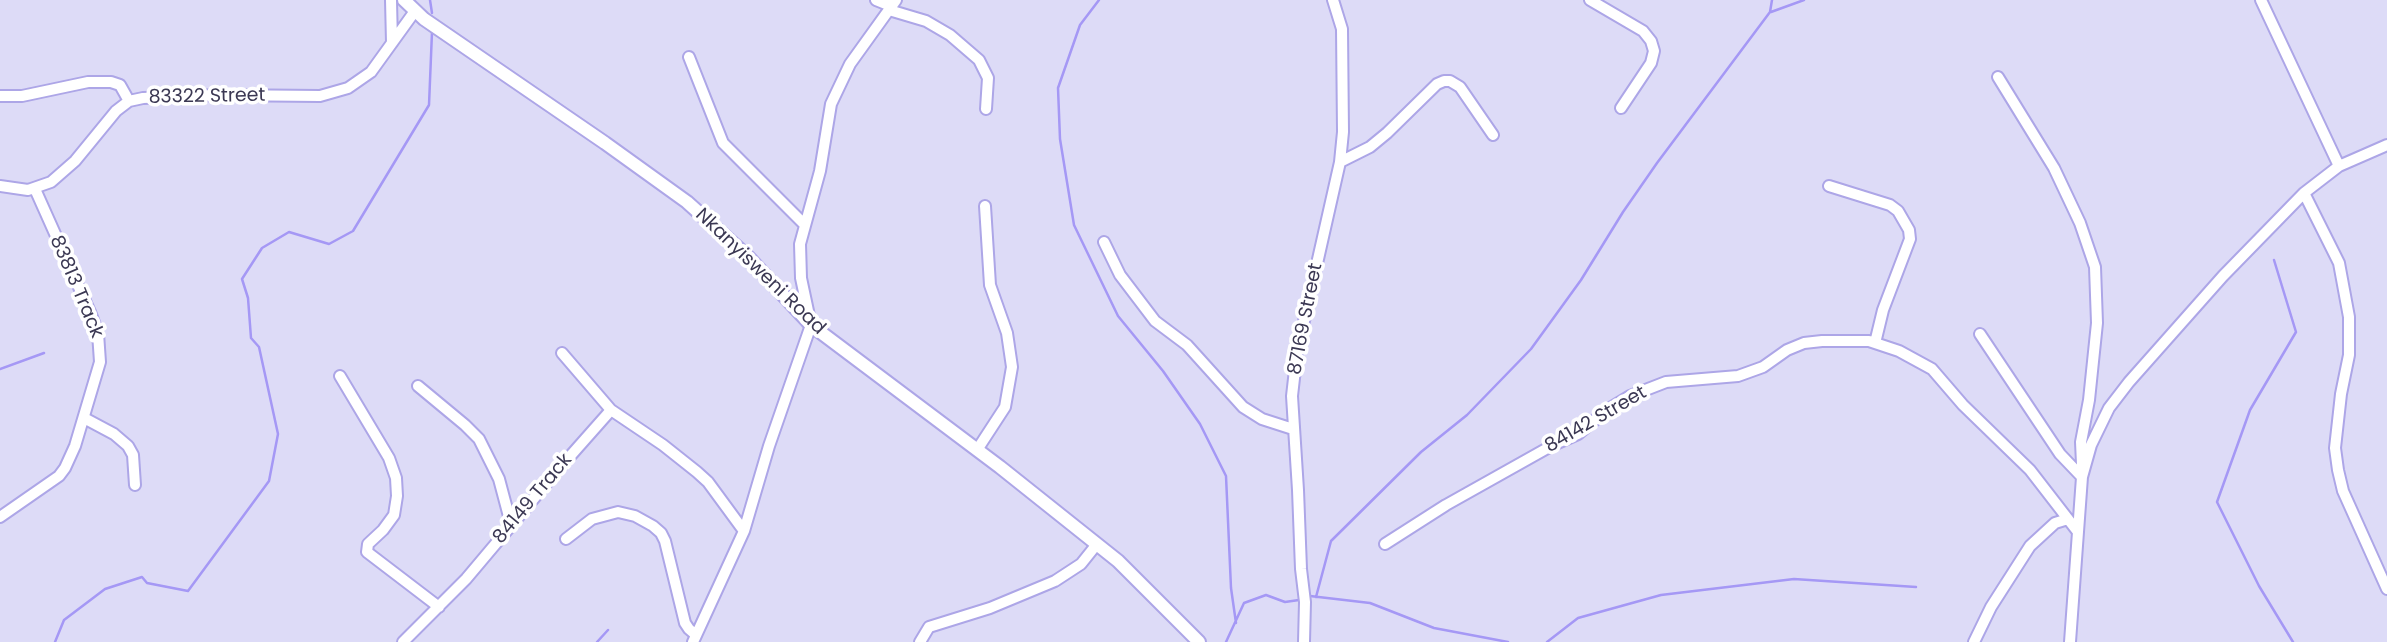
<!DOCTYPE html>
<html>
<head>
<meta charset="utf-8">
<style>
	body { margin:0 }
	canvas { display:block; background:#dddbf7 }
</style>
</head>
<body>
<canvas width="2387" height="642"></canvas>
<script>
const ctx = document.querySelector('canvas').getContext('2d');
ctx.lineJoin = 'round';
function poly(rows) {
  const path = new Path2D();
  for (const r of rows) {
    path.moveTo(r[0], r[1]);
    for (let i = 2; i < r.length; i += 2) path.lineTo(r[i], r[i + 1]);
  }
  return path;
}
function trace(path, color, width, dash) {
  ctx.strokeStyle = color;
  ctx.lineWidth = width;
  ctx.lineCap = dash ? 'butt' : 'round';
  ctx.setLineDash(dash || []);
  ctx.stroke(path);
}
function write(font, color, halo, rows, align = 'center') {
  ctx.font = font + ' Poppins,sans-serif';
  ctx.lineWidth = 7;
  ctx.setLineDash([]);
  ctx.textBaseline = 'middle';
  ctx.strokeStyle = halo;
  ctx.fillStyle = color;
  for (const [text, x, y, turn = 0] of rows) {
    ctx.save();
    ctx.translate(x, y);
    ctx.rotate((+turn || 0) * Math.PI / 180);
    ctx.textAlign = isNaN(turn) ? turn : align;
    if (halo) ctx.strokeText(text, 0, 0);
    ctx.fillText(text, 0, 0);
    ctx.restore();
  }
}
trace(poly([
	[430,0,432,13],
	[1099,0,1080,25,1058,88,1060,139,1074,225,1118,316,1163,371,1200,424,1226,476,1231,588,1236,623],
	[1771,12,1804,0],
	[2274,260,2296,332,2250,410,2217,502,2259,586,2293,642],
	[0,369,44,353],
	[1310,596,1370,603,1434,628,1508,642],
	[1316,597,1331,541,1421,452,1467,415,1531,349,1581,280,1623,212,1657,163,1770,12,1772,0],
	[55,642,64,620,105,589,142,577,147,583,188,591,269,481,278,434,259,347,251,338,248,298,242,279,262,248,289,232,329,244,353,231,429,105,432,32],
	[597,642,608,630],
	[1226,642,1244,603,1266,595,1285,602,1299,600],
	[1547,642,1578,618,1661,595,1794,579,1916,587]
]), '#a598f5', 2.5);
const minor = poly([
	[391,0,392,43],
	[876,0,891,6],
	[1590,0,1643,31,1651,41,1654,51,1651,63,1621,108],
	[2261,0,2339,166],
	[889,10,926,21,950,35,979,60,988,78,986,109],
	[689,57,723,143,805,225],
	[1998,77,2054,168,2080,223,2095,267,2097,323,2089,400,2081,442,2082,464],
	[0,96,22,96,88,82,111,82,120,85,129,101],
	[1340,162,1370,147,1387,133,1437,84,1444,81,1450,81,1460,87,1493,135],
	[0,186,28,190,51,182,75,161,116,111,129,101,143,98,217,95,320,96,348,88,371,72,415,11],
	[1829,186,1890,205,1898,211,1909,230,1910,239,1883,310,1875,343],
	[2304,193,2339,263,2349,317,2349,355,2341,394,2335,448,2338,470,2343,491,2387,589],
	[1104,242,1120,275,1155,321,1187,345,1243,407,1262,419,1293,429],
	[1980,334,2060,454,2082,477],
	[340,376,389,458,396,478,397,496,394,515,383,530,368,544,367,552,439,607],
	[418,386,465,425,479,439,499,479,511,524],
	[611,410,663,445,697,472,708,482,744,531],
	[84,418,114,434,128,446,133,455,135,485],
	[977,450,1005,407,1012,367,1007,333,990,285,985,206],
	[0,517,59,476,65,468,75,446,100,362,98,333,90,312,35,189],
	[566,539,592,519,618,512,635,516,653,526,661,533,665,541,685,623,689,629,696,635],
	[1385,544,1446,505,1553,445,1578,434,1607,410,1630,396,1666,382,1738,376,1763,367,1787,350,1804,343,1822,341,1869,341,1899,351,1932,369,1963,405,2030,470,2078,532],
	[403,642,466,579,557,471,611,410,562,353],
	[693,642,744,531,769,446,811,325,801,278,800,244,820,171,831,104,850,64,896,0],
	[920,642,929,627,990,608,1055,581,1081,564,1097,544],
	[1304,642,1305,602,1301,569,1298,490,1292,396,1297,352,1340,162,1343,132,1342,29,1333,0],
	[1974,642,1991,607,2030,546,2055,523,2068,519],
	[2070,642,2082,477,2091,445,2109,408,2129,382,2223,276,2304,193,2339,166,2387,145]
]);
const tertiary = poly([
	[404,0,424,19,605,143,687,202,748,257,811,325,1000,467,1118,561,1199,642]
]);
trace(minor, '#ada6e7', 14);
trace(tertiary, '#ada6e7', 16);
trace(minor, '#fff', 10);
trace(tertiary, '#fff', 12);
write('19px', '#3b3853', '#fff', [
	["83322 Street",207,97,-1],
	["Nkanyisweni Road",760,272,44],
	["83813 Track",76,287,67],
	["87169 Street",1306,319,-79],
	["84142 Street",1596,420,-30],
	["84149 Track",533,499,-50]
]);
</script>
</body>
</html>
